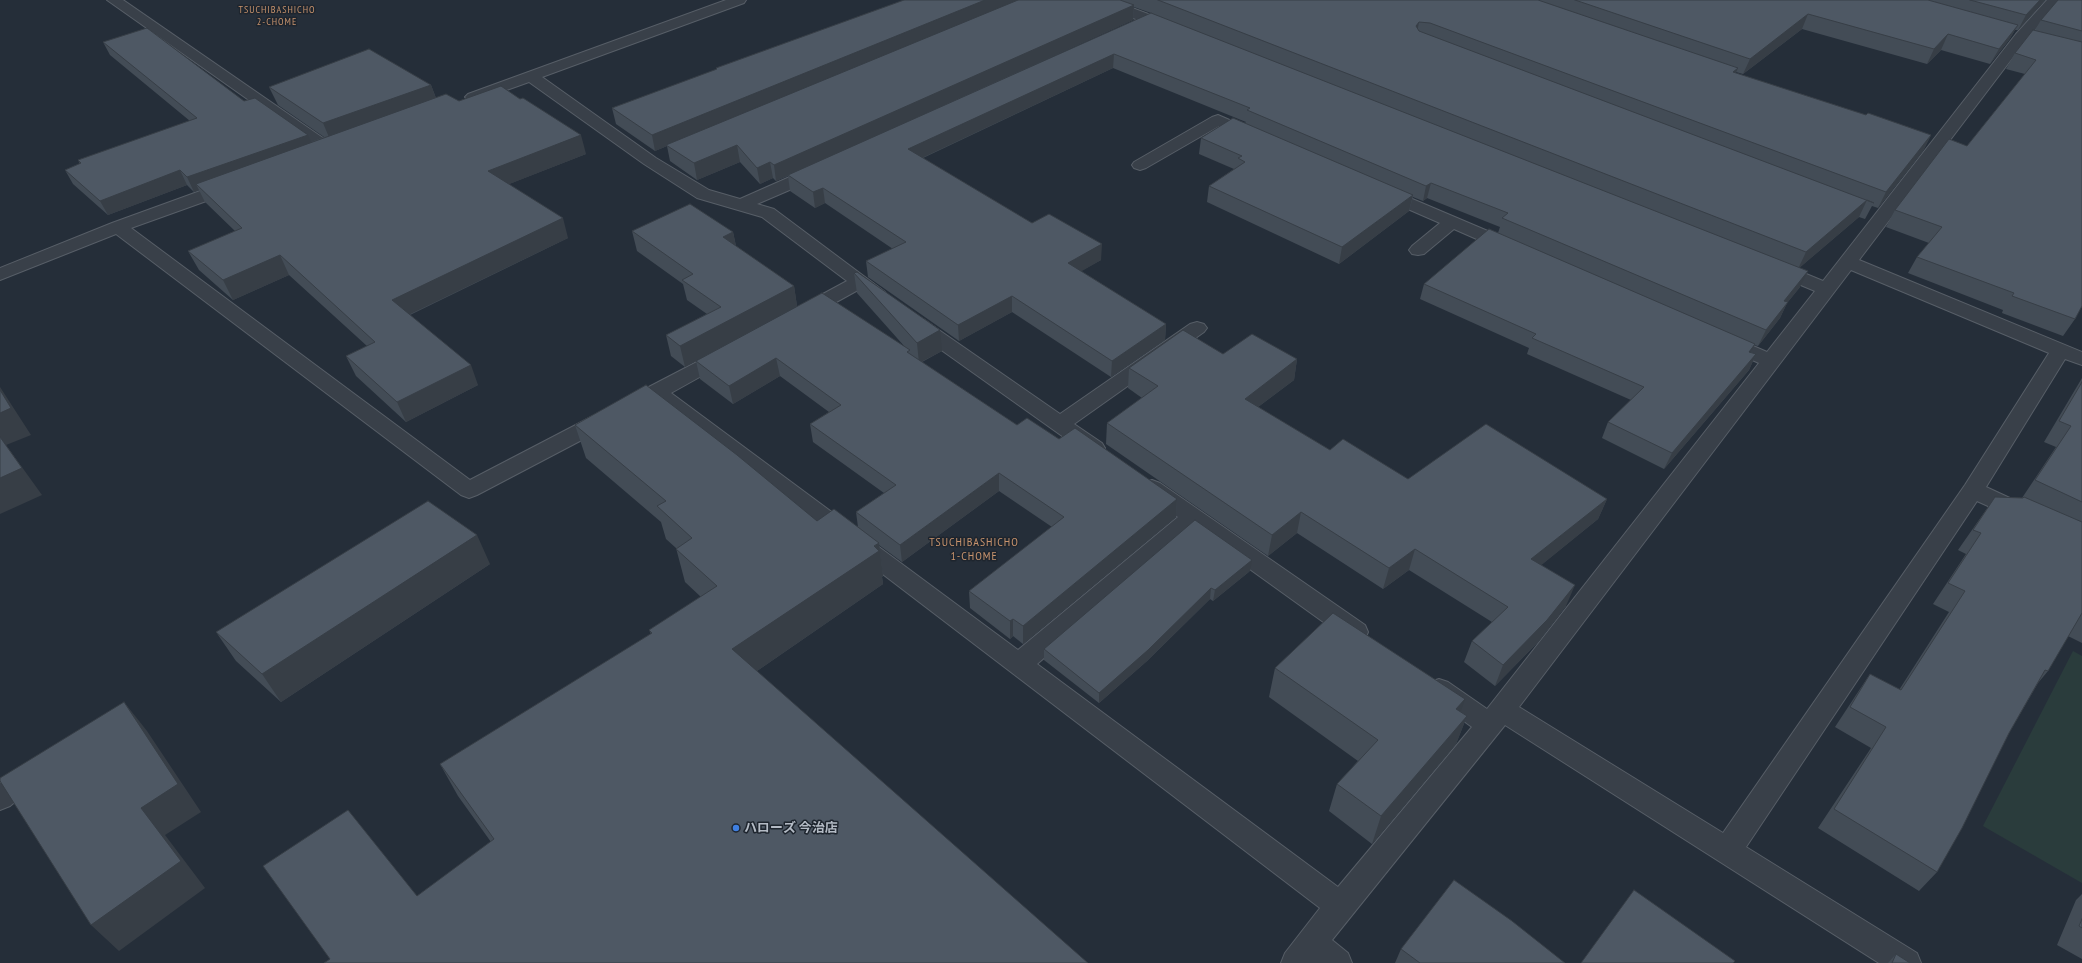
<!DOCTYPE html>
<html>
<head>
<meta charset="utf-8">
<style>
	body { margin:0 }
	canvas { display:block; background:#252e39 }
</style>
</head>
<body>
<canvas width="2082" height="963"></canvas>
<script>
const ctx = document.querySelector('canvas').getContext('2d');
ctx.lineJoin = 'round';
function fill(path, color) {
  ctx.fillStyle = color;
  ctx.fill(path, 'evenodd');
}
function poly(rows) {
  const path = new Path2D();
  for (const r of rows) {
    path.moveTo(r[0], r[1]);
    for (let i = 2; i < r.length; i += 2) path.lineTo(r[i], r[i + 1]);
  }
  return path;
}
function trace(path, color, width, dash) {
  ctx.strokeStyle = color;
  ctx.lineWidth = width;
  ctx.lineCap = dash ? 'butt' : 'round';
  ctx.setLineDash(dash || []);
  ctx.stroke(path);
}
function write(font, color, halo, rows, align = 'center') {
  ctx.font = font + ' "PT Sans Narrow","Noto Sans JP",sans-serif';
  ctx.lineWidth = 3;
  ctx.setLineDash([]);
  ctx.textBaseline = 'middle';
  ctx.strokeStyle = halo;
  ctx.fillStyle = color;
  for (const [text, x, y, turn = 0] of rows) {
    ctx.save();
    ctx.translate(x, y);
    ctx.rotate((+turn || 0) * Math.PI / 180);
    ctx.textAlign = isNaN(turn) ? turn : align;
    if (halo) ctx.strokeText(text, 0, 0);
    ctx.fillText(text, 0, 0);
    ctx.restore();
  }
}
fill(poly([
	[2073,651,2082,656,2082,883,1983,826]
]), '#2a3c3c');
const minor = poly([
	[107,0,123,0,336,147,338,150,336,153,330,155,324,153,107,0],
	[726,0,746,0,744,3,542,77,656,158,709,190,740,199,810,168,822,168,824,172,822,176,757,204,774,209,885,292,887,296,885,300,878,302,871,300,858,290,811,316,804,318,797,316,794,312,797,308,847,281,762,217,697,198,644,164,529,82,473,102,468,100,465,97,468,94,726,0],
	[1091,0,1111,0,1175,24,1177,27,1175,30,1165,30,1093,3,1091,0],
	[2047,0,2061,0,2026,40,1859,260,2082,352,2082,365,2065,359,1986,487,2027,506,2030,512,2027,518,2019,520,1977,501,1746,847,1917,953,1921,963,1879,963,1505,725,1332,940,1348,953,1352,963,1281,963,1285,953,1320,908,656,401,477,495,469,498,461,495,116,234,0,280,0,268,112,223,225,182,231,181,237,182,239,186,237,190,131,228,470,480,718,351,725,349,732,351,735,355,732,359,671,393,1018,650,1178,517,1144,493,1141,488,1144,483,1152,480,1160,483,1365,625,1368,632,1365,639,1356,642,1347,639,1194,529,1037,664,1338,887,1472,727,1430,696,1426,689,1430,682,1439,679,1448,682,1487,709,1759,363,1716,344,1713,340,1716,336,1723,334,1730,336,1767,352,1815,291,1770,272,1767,268,1770,264,1776,263,1782,264,1823,281,2016,34,2047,0],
	[1851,270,2049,353,1965,485,1723,833,1519,707,1851,270],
	[1218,115,1257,132,1259,135,1257,138,1251,140,1219,126,1146,168,1140,170,1134,168,1132,165,1134,162,1212,117,1218,115],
	[1384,187,1516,243,1519,247,1516,251,1510,252,1504,251,1454,229,1424,254,1418,255,1412,254,1409,250,1412,246,1440,223,1378,196,1376,192,1378,188,1384,187],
	[916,317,923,319,1060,414,1190,324,1197,322,1204,324,1207,328,1204,332,1074,424,1102,443,1105,448,1102,453,1094,455,1086,453,909,327,906,323,909,319,916,317],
	[6,781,16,785,20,793,16,801,10,806,0,810,0,783,6,781]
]);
trace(minor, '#575e67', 2);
fill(minor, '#394049');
fill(poly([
	[904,0,2045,0,2018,30,2015,30,2009,40,1990,64,1941,50,1927,64,1802,29,1743,74,1736,72,1736,73,1866,115,1931,135,1923,151,1878,208,1872,206,1865,219,1859,217,1799,268,1800,287,1787,303,1780,318,1758,346,1754,345,1751,352,1756,354,1749,370,1664,469,1602,438,1608,422,1631,400,1527,354,1529,348,1420,299,1424,284,1498,233,1500,227,1427,198,1423,201,1413,197,1409,211,1339,264,1207,202,1209,186,1234,169,1199,154,1201,138,1245,123,1246,122,1113,68,923,158,1032,223,1101,260,1081,271,1166,324,1165,340,1111,377,1012,312,959,341,868,277,866,261,893,249,825,203,815,208,790,191,788,176,776,181,773,178,760,184,740,162,697,180,670,161,667,146,655,151,616,124,612,108,716,70,716,68],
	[1134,7,1151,13,985,87,1133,20],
	[2082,0,2082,306,2075,319,2063,336,2002,313,2003,310,1908,273,1917,257,1929,243,1886,227,1895,210,1967,146,2025,74,2006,69,2015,53,2035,30,2041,20],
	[103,42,244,101,311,142,324,137,278,105,269,87,431,85,436,98,459,101,586,154,509,184,568,238,410,315,478,385,406,422,356,376,346,356,367,346,289,275,233,300,199,270,188,251,235,231,205,202,199,190,194,192,187,185,108,215,73,184,65,170,80,164,78,160,190,121,110,55],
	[632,231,733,232,736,246,794,286,797,306,685,367,671,356,666,335,707,314,687,300,683,284,637,251],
	[854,273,942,351,922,362,1017,425,1059,439,1177,499,1176,517,1023,644,1013,636,1010,639,970,608,969,591,1052,527,999,491,902,562,879,545,883,576,882,577,883,584,757,671,417,896,491,842,458,796,440,764,651,634,649,630,701,597,685,582,676,548,666,539,661,522,586,458,575,425,817,521,858,527,856,512,884,493,813,442,810,424,829,412,780,376,733,404,700,379,696,361,905,347,857,293],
	[1223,354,1297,359,1294,380,1258,407,1330,450,1408,479,1607,499,1598,519,1541,565,1566,606,1539,641,1495,686,1464,662,1472,641,1492,622,1409,570,1383,589,1297,533,1268,556,1106,444,1107,423,1142,398,1128,388,1129,368],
	[2082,378,2082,643,2068,636,2048,671,2038,683,2009,733,1937,872,1919,891,1818,828,1871,748,1835,727,1856,695,1870,674,1899,690,1949,612,1933,604,1966,554,1958,550,1995,497,2022,498,2056,447,2044,442],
	[490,564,281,702,236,661,216,632],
	[1250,571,1213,601,1210,599,1147,661,1099,703,1044,660,1044,649],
	[1275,668,1461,712,1467,716,1456,744,1372,844,1329,811,1337,784,1358,761,1269,697],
	[2082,894,2082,959,2057,945,2076,900],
	[1401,949,1565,963,1395,963],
	[1896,954,1910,963,1888,963]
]), '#434c56');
fill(poly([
	[985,0,1021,0,666,145,667,146,655,151,652,135],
	[2040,0,2045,0,2018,30,2026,15],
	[1134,5,1133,20,776,181,774,165],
	[1808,14,1802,29,1743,74,1750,59],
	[1419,22,1416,38,1416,26],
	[2018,25,2009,40,1990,64,1999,49],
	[1948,34,1941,50,1927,64,1934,49],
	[1114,54,1113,68,909,164,908,149],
	[1738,68,1731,84,1733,72],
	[431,85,438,104,331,142,323,123],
	[308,135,314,149,196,184,199,190,194,192,187,177],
	[581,135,586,154,494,190,488,171],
	[1931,135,1923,151,1878,208,1886,192],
	[737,145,740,162,697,180,694,163],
	[770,162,773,178,760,184,757,168],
	[180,170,187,185,108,215,100,201],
	[1431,183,1427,198,1423,201,1426,186],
	[823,188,825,203,815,208,813,192],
	[1413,195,1409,211,1339,264,1342,247],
	[1867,200,1859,217,1798,269,1806,252],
	[563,218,568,238,400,319,392,300],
	[733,232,737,252,723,237],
	[1102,244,1101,260,1068,279,1068,263],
	[280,255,289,275,233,300,223,280],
	[1808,271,1800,287,1787,303,1780,318,1758,346,1766,330,1784,301],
	[794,286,797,306,685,367,680,346],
	[1012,296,1012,312,959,341,958,325],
	[1166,324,1165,340,1111,377,1112,361],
	[940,330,942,351,919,363,917,343],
	[1755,344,1747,360,1749,352],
	[1756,354,1749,370,1664,469,1672,453],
	[776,358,780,376,733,404,729,386],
	[1297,359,1294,380,1242,419,1245,399],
	[471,365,478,385,406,422,397,402],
	[0,387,31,435,6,445,42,495,0,514],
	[999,473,999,491,902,562,900,545],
	[1177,499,1176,517,1023,644,1023,626],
	[1607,499,1598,519,1523,580,1531,559],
	[1301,512,1297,533,1268,556,1272,535],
	[477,535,490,564,281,702,262,674],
	[879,543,883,576,882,577,883,584,741,682,732,649],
	[1415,549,1409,570,1383,589,1389,568],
	[1252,560,1250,571,1213,601,1215,590],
	[1575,585,1566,606,1539,641,1495,686,1503,665],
	[1211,588,1210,599,1147,661,1099,703,1099,693],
	[1013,619,1013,636,1010,639,1010,621],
	[1465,699,1455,728,1456,709],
	[124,702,147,731,201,812,165,835,205,888,119,951,91,925,141,808],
	[1467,716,1456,744,1372,844,1381,816]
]), '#373e46');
const building = poly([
	[904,0,985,0,652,135,612,108,717,69,716,68,904,0],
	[1018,0,1120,0,1134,5,774,165,770,162,757,168,737,145,694,163,666,145,1018,0],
	[1158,0,1538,0,1738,68,1733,72,1866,115,1868,113,1931,135,1886,192,1430,23,1419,22,1416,26,1419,31,1874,203,1867,200,1806,252,1158,0],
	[1575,0,1928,0,2018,25,1999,49,1948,34,1934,49,1808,14,1750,59,1575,0],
	[1970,0,2040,0,2026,15,1970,0],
	[2058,0,2082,0,2082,31,2041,20,2058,0],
	[1151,13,1808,271,1784,301,1788,302,1766,330,1502,218,1508,213,1431,183,1426,186,1247,110,1250,108,1114,54,908,149,1032,223,1049,214,1102,244,1068,263,1166,324,1112,361,1012,296,958,325,866,261,906,242,823,188,813,192,788,175,1151,13],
	[147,28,244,101,255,98,308,135,187,177,180,170,100,201,65,170,81,163,78,160,197,118,103,42,147,28],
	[2033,30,2082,42,2082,306,2075,319,2012,296,2014,293,1917,257,1942,227,1895,210,1949,139,1967,146,2036,60,2015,53,2033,30],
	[369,49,431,85,323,123,269,87,369,49],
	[501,86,520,99,523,98,581,135,488,171,563,218,392,300,471,365,397,402,346,356,375,342,280,255,223,280,188,251,242,228,196,184,446,94,459,101,501,86],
	[1233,118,1413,195,1342,247,1209,186,1245,162,1238,158,1242,156,1201,138,1233,118],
	[690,204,733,232,723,237,794,286,680,346,666,335,721,307,682,280,693,274,632,231,690,204],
	[1489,229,1755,344,1749,352,1756,354,1672,453,1608,422,1644,387,1532,338,1536,334,1424,284,1489,229],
	[857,272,940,330,917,343,854,273,857,272],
	[822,293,910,350,907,352,1017,425,1027,418,1059,439,1075,428,1177,499,1023,626,1013,619,1010,621,969,591,1064,517,999,473,900,545,856,512,896,485,810,424,841,405,776,358,729,386,696,361,822,293],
	[1183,330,1223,354,1252,334,1297,359,1245,399,1330,450,1343,439,1408,479,1486,424,1607,499,1531,559,1575,585,1547,620,1503,665,1472,641,1508,607,1415,549,1389,568,1301,512,1272,535,1107,423,1158,386,1129,368,1183,330],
	[2082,382,2082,502,2035,480,2071,426,2059,421,2082,382],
	[646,385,737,455,817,521,834,509,879,543,874,546,879,551,732,649,1088,963,324,963,330,959,263,866,348,810,417,896,494,839,440,764,652,633,649,630,717,586,676,549,692,538,657,506,666,501,575,425,646,385],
	[0,390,11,408,0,413,0,390],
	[0,437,22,468,0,478,0,437],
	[1995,497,2023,498,2024,497,2082,522,2082,613,2048,671,2045,670,2009,733,1962,828,1937,872,1834,809,1886,727,1850,707,1870,674,1901,690,1965,591,1948,583,1981,533,1973,530,1995,497],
	[428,501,477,535,262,674,216,632,428,501],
	[1195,520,1252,560,1215,590,1211,588,1148,650,1099,693,1044,649,1195,520],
	[1333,613,1465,699,1456,709,1467,716,1381,816,1337,784,1378,740,1275,668,1333,613],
	[124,702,178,784,141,808,181,861,91,925,0,781,0,778,124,702],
	[1454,880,1512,921,1565,963,1420,963,1401,949,1454,880],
	[1634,890,1735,961,1733,963,1581,963,1634,890],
	[2082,919,2082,928,2079,926,2082,919],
	[1896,954,1910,963,1892,963,1896,954]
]);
fill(building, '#4e5864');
trace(building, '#373e46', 1);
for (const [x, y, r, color] of [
	[736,828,4,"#3f7fe0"]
]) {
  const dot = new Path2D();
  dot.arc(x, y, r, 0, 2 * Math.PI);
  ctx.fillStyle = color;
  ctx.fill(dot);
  trace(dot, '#1e252e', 1.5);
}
ctx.letterSpacing = '1px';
write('10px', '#c7936d', '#1e252e', [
	["TSUCHIBASHICHO",277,10],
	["2-CHOME",277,22]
]);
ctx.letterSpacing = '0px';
ctx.letterSpacing = '1px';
write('12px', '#c7936d', '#1e252e', [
	["TSUCHIBASHICHO",974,543],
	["1-CHOME",974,557]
]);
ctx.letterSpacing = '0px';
write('bold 13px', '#b4bbc5', '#1e252e', [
	["ハローズ 今治店",744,828]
], 'left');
</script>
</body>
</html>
